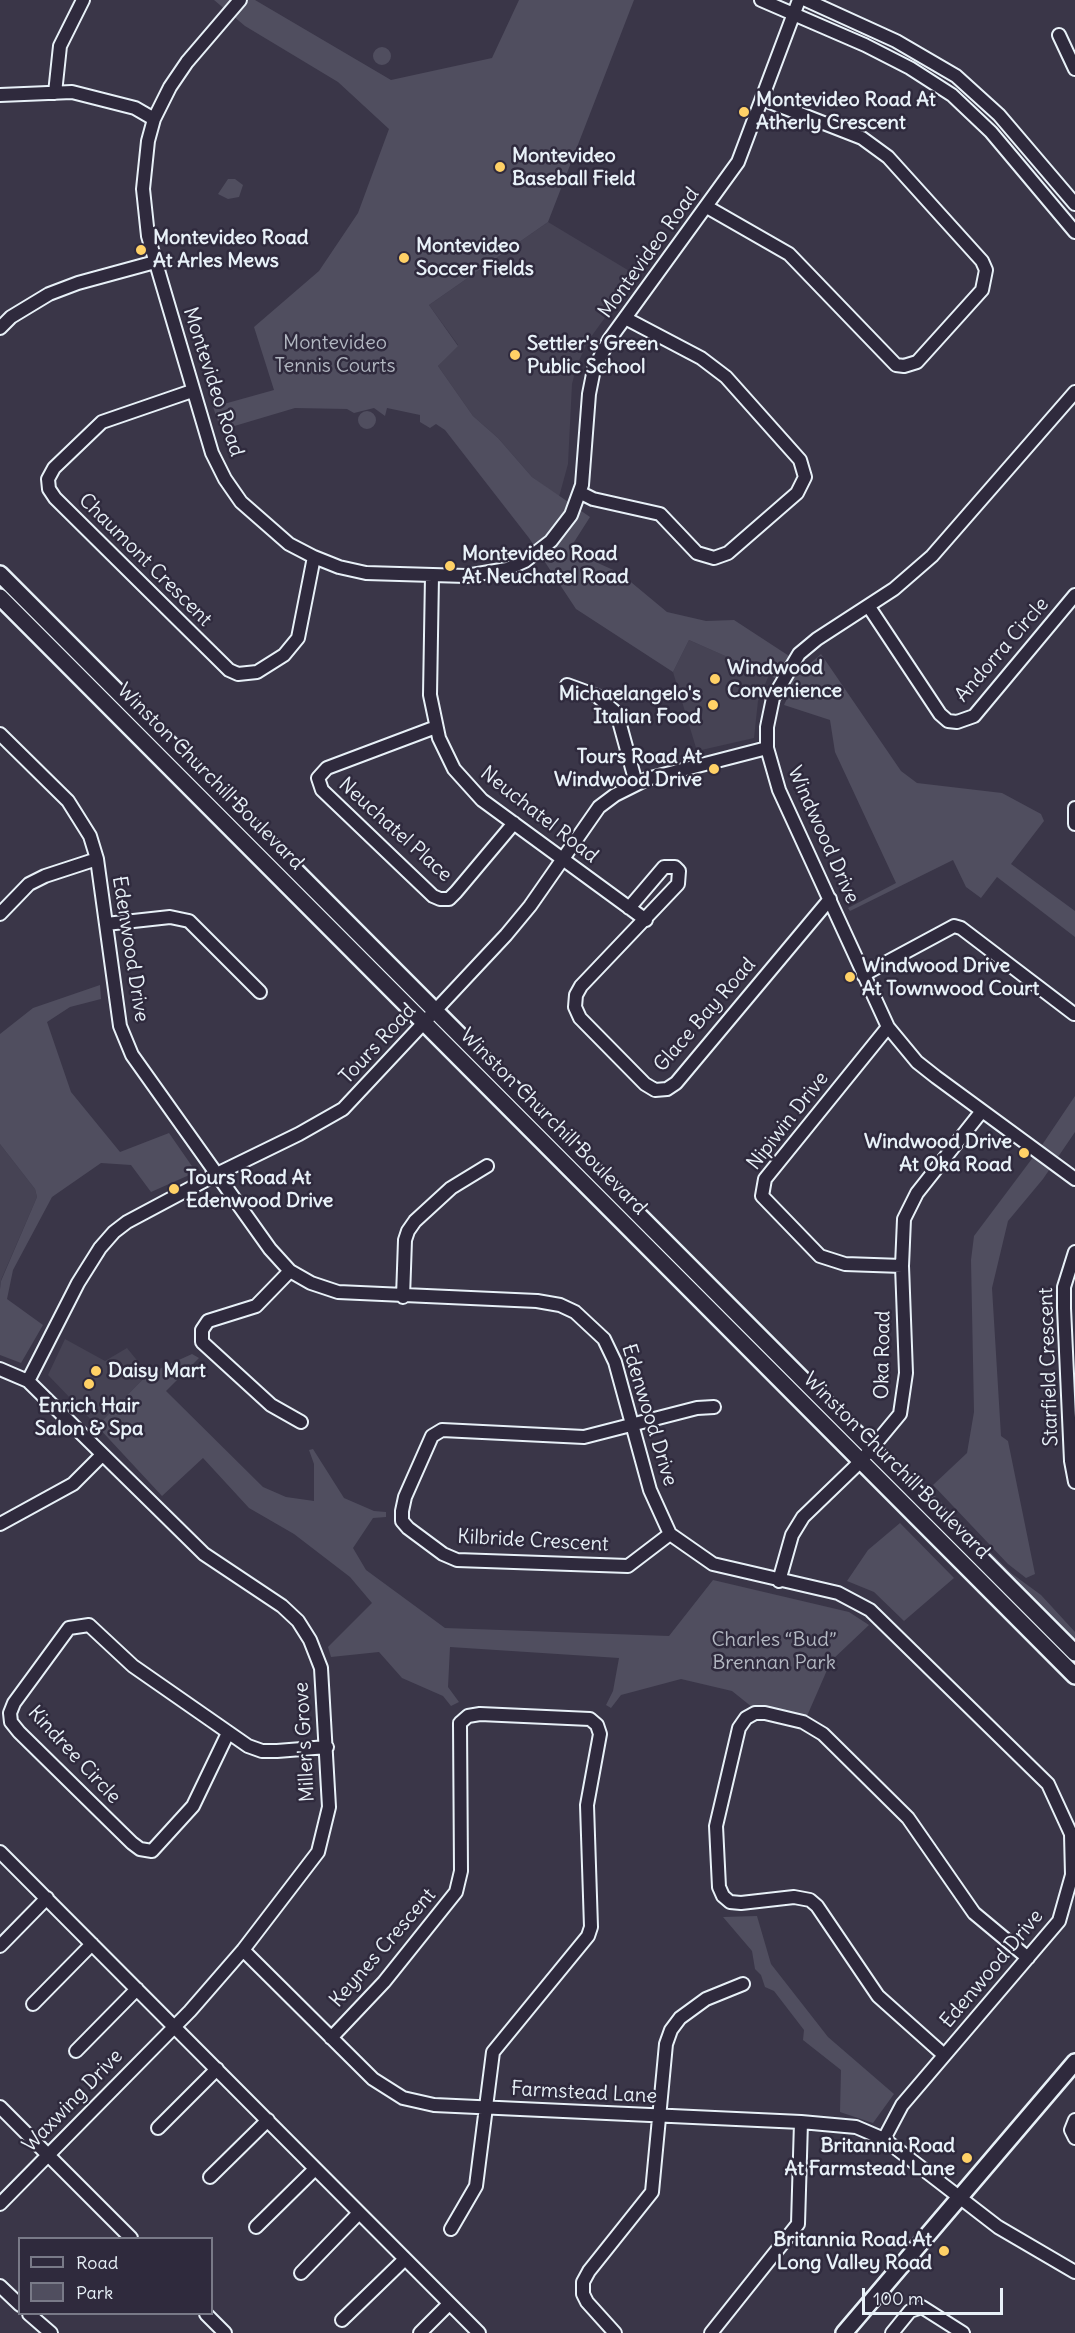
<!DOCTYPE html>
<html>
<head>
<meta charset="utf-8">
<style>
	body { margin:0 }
	#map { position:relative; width:1075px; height:2333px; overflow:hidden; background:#3a3648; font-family:Delius,sans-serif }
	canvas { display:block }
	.legend { position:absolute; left:18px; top:2237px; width:195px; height:78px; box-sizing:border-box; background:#2f2a3d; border:2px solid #797a88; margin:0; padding:8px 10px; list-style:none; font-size:18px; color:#e8f1f8 }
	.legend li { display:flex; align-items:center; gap:12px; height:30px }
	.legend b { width:30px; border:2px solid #797a88 }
	.scale { position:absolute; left:862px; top:2288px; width:141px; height:27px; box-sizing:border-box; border:3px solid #e8f1f8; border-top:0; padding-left:8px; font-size:18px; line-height:21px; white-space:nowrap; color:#e8f1f8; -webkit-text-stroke:4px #2f2a3d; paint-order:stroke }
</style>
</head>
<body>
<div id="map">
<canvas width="1075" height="2333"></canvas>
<ul class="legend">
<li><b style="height:8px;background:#2f2a3d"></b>Road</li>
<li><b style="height:16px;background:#504e5f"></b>Park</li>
</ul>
<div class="scale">100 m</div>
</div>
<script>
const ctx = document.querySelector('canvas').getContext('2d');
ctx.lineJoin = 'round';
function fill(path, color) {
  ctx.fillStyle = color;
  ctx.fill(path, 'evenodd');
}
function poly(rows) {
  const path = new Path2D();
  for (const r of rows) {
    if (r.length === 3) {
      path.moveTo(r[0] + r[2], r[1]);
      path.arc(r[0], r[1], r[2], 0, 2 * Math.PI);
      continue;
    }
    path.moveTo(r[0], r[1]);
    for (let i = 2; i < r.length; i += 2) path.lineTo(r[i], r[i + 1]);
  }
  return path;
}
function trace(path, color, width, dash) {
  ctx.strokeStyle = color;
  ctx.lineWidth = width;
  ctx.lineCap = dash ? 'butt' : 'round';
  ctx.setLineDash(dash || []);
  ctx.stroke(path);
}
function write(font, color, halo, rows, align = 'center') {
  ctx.font = font + ' Delius,sans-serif';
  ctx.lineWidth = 5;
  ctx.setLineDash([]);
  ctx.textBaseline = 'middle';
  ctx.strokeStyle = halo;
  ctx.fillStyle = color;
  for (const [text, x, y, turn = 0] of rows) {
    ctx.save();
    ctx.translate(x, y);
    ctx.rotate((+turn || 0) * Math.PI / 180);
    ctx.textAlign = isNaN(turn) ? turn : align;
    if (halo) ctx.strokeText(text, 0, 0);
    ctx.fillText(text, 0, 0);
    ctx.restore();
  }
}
fill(poly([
	[548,222,636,275,588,341,577,365,572,384,568,464,559,497,532,477,498,438,473,416,438,366,458,345,429,305],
	[689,640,769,675,758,701,754,738,697,751,673,672],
	[0,1144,35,1189,37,1197,1,1280,0,1289],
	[65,1339,105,1361,127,1348,148,1374,97,1426,48,1375]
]), '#464354');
fill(poly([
	[214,0,255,0,391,80,492,58,519,0,634,0,548,222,429,305,458,346,438,366,473,416,498,438,532,477,590,517,569,550,620,573,667,612,706,621,734,620,806,667,821,654,901,771,917,783,1002,793,1041,814,1044,821,1011,864,1075,911,1075,937,997,877,981,898,966,887,953,860,850,911,848,908,896,883,835,752,830,720,784,705,793,686,689,640,673,672,576,609,529,538,445,430,436,424,430,428,420,422,420,415,387,408,385,416,374,408,354,413,347,409,295,408,221,430,213,407,274,390,254,327,319,271,358,213,389,129,338,82,245,26],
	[382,56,9],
	[228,179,235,179,243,185,239,197,228,199,218,194],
	[367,420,9],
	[100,985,101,999,70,1007,47,1022,71,1092,120,1152,169,1133,196,1172,151,1192,131,1165,101,1163,52,1197,13,1270,7,1299,43,1325,21,1363,0,1355,0,1289,1,1281,37,1197,35,1189,0,1144,0,1034,33,1008],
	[1075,1096,1075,1132,1043,1179,1008,1221,992,1288,1001,1436,1008,1441,1035,1574,1026,1578,1008,1564,933,1485,967,1453,974,1412,971,1260,974,1236,1040,1148],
	[192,1354,199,1358,166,1391,263,1487,286,1497,314,1501,314,1464,309,1450,313,1449,344,1498,374,1511,386,1512,386,1517,373,1518,353,1548,366,1570,445,1628,669,1636,713,1580,849,1612,869,1625,831,1661,807,1716,763,1706,752,1707,732,1691,681,1679,621,1695,611,1708,606,1705,613,1691,619,1658,450,1647,448,1687,459,1702,451,1706,443,1696,402,1678,379,1652,331,1657,328,1647,372,1603,350,1577,294,1534,249,1508,203,1458,162,1496,97,1426,148,1374],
	[928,1489,1011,1573,1041,1595,1075,1632,1075,1642,925,1492],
	[900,1523,954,1578,904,1621,874,1592,847,1581,868,1550],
	[757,1916,771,1964,828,2037,894,2094,873,2123,840,2112,841,2070,803,2040,804,2030,774,1991,765,1987,761,1975,755,1969,752,1951,723,1917]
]), '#504e5f');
const minor = poly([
	[240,0,187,62,170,87,154,119,148,141,143,189,148,236,212,453,225,479,241,502,289,544,314,557,339,567,366,573,466,576,507,569,525,561,551,541,571,515,582,485,589,394,594,369,609,340,738,162,799,0],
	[761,0,865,45,910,68,952,95,991,132,1075,232],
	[806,0,896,41,956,76,999,115,1075,204],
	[1059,35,1075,69],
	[55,93,60,46,83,0],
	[0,95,72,92,135,108,154,119],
	[707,207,789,254,896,365,904,366,917,362,982,290,986,270,982,261,888,157,862,138,762,99],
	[0,328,11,317,49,294,78,283,155,262],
	[192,391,102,422,54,468,48,479,49,489,55,498,229,670,238,674,257,672,284,655,298,638,314,557],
	[1075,392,932,556,894,589,817,639,799,654,773,698,767,727,767,748,779,790,888,1027,917,1062,936,1077,1075,1179],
	[581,493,593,499,660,514,697,553,714,558,728,553,797,493,805,477,800,460,726,377,701,358,625,318],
	[432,576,430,695,439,738,454,769,482,800,646,920],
	[869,607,940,714,948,721,957,722,974,716,1075,595],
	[567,685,597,696,614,711,619,721,636,783],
	[436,727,327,768,318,778,322,790,433,896,440,899,449,899,456,892,514,823],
	[0,734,68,801,90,836,97,859,120,1026,132,1055,270,1249,290,1271,311,1283,338,1292,537,1301,560,1305,575,1312,604,1339,615,1362,650,1490,670,1534,713,1564,838,1593,870,1610,1048,1784,1071,1834,1072,1875,1059,1921,902,2105,884,2139],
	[1075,808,1075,824],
	[629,908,664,867,675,867,679,871,678,884,581,986,576,995,575,1007,580,1018,645,1084,655,1090,667,1089,676,1083,830,899],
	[0,914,29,884,45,876,97,859],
	[106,924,170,917,189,921,260,992],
	[863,975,954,926,961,928,1074,1014],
	[888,1027,765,1179,762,1196,820,1256,845,1264,902,1266],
	[1075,1252,1064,1287,1064,1308,1071,1461,1075,1482],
	[290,1271,256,1306,208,1321,202,1330,202,1342,271,1405,301,1422],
	[403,1297,405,1240,408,1231,415,1221,451,1188,487,1166],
	[0,1369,28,1381,204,1554,282,1606,298,1621,310,1640,321,1668,329,1807,318,1852,243,1950,190,2011,0,2204],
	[28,1381,78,1283,100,1248,114,1232,127,1222,217,1174,299,1134,343,1109,506,935,530,906,599,807,615,795,647,779,767,748],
	[0,1524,73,1484,102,1455],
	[670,1534,628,1566,457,1560,443,1554,408,1528,402,1521,402,1511,405,1497,432,1436,442,1430,584,1437,697,1408,714,1407],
	[779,1581,792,1535,803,1517,861,1461,900,1414,906,1373,902,1266,904,1219,917,1193,982,1111],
	[228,1733,193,1806,152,1851,140,1849,132,1843,19,1732,11,1722,10,1713,14,1703,69,1628,89,1625,133,1666,248,1746,262,1751,277,1751,327,1747],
	[0,1852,479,2333],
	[0,1946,47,1898],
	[243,1950,373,2079,403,2098,434,2105,801,2122,856,2127,884,2139,998,2227,1075,2272],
	[33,2004,92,1944],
	[331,2038,384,1982,456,1892,461,1871,460,1723,468,1716,480,1714,590,1719,597,1725,600,1734,587,1805,591,1927,588,1936,493,2052,476,2186,451,2229],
	[76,2051,137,1989],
	[944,2055,878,1996,817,1906,810,1900,794,1897,741,1903,730,1902,723,1896,719,1887,716,1826,739,1728,746,1718,755,1713,765,1713,803,1722,823,1734,908,1818,974,1913,1028,1958],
	[0,2107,131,2238],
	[1075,2120,1071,2130,1075,2138],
	[158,2128,217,2069],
	[210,2177,268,2120],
	[256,2227,315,2169],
	[301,2273,359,2213],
	[0,2286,20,2305],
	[29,2314,51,2333],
	[206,2314,225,2333],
	[342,2320,405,2259],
	[420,2333,449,2304],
	[615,2333,587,2302,583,2294,583,2282,589,2271,652,2192,666,2044,671,2030,680,2018,706,1999,743,1984],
	[711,2333,798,2224,801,2122],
	[892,2333,910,2311,922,2307,963,2333]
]);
const major = poly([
	[0,574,1075,1653],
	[0,597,1075,1676],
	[844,2333,1075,2062]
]);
trace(minor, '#e8f1f8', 16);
trace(major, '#e8f1f8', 20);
trace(minor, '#2f2a3d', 12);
trace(major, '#2f2a3d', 15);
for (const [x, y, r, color] of [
	[744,112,6,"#ffd166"],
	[500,167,6,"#ffd166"],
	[141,250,6,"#ffd166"],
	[404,258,6,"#ffd166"],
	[515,355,6,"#ffd166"],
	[450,566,6,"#ffd166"],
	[715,679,6,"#ffd166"],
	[713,705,6,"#ffd166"],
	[714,769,6,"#ffd166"],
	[850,977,6,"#ffd166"],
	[1024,1153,6,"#ffd166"],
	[174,1189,6,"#ffd166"],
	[96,1371,6,"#ffd166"],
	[89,1384,6,"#ffd166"],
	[967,2158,6,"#ffd166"],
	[944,2251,6,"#ffd166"]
]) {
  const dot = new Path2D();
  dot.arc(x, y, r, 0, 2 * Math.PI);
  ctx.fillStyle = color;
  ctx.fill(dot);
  trace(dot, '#2f2a3d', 2);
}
write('bold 20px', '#e8f1f8', '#2f2a3d', [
	["Montevideo Road At",756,100],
	["Atherly Crescent",756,123],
	["Montevideo",512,156],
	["Baseball Field",512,179],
	["Montevideo Road",153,238],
	["At Arles Mews",153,261],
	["Montevideo",416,246],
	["Soccer Fields",416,269],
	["Settler's Green",527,344],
	["Public School",527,367],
	["Montevideo Road",462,554],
	["At Neuchatel Road",462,577],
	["Windwood",727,668],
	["Convenience",727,691],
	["Michaelangelo's",701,694,"right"],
	["Italian Food",701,717,"right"],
	["Tours Road At",702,757,"right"],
	["Windwood Drive",702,780,"right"],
	["Windwood Drive",862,966],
	["At Townwood Court",862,989],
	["Windwood Drive",1012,1142,"right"],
	["At Oka Road",1012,1165,"right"],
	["Tours Road At",186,1178],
	["Edenwood Drive",186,1201],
	["Daisy Mart",108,1371],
	["Enrich Hair",89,1406,"center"],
	["Salon & Spa",89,1429,"center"],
	["Britannia Road",955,2146,"right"],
	["At Farmstead Lane",955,2169,"right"],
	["Britannia Road At",932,2240,"right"],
	["Long Valley Road",932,2263,"right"]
], 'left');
write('20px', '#e8f1f8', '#2f2a3d', [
	["Montevideo Road",649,253,-54],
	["Montevideo Road",213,382,72],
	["Chaumont Crescent",145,560,45],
	["Andorra Circle",1002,650,-49],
	["Winston Churchill Boulevard",210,777,45],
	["Neuchatel Road",539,815,38],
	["Neuchatel Place",395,830,42],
	["Windwood Drive",823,835,66],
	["Edenwood Drive",130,949,81],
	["Glace Bay Road",705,1015,-49],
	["Tours Road",378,1044,-47],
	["Nipiwin Drive",788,1121,-52],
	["Winston Churchill Boulevard",553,1122,45],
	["Oka Road",883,1355,-89],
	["Starfield Crescent",1049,1367,-92],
	["Edenwood Drive",649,1415,73],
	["Winston Churchill Boulevard",896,1466,45],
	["Kilbride Crescent",533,1541,3],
	["Miller's Grove",305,1742,-93],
	["Kindree Circle",74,1755,47],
	["Keynes Crescent",383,1948,-49],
	["Edenwood Drive",992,1969,-50],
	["Farmstead Lane",584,2093,3],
	["Waxwing Drive",73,2101,-46]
]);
write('20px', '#b3b8c2', '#2f2a3d', [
	["Montevideo",335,343],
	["Tennis Courts",335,366],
	["Charles “Bud”",774,1640],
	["Brennan Park",774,1663]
]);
</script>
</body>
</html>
